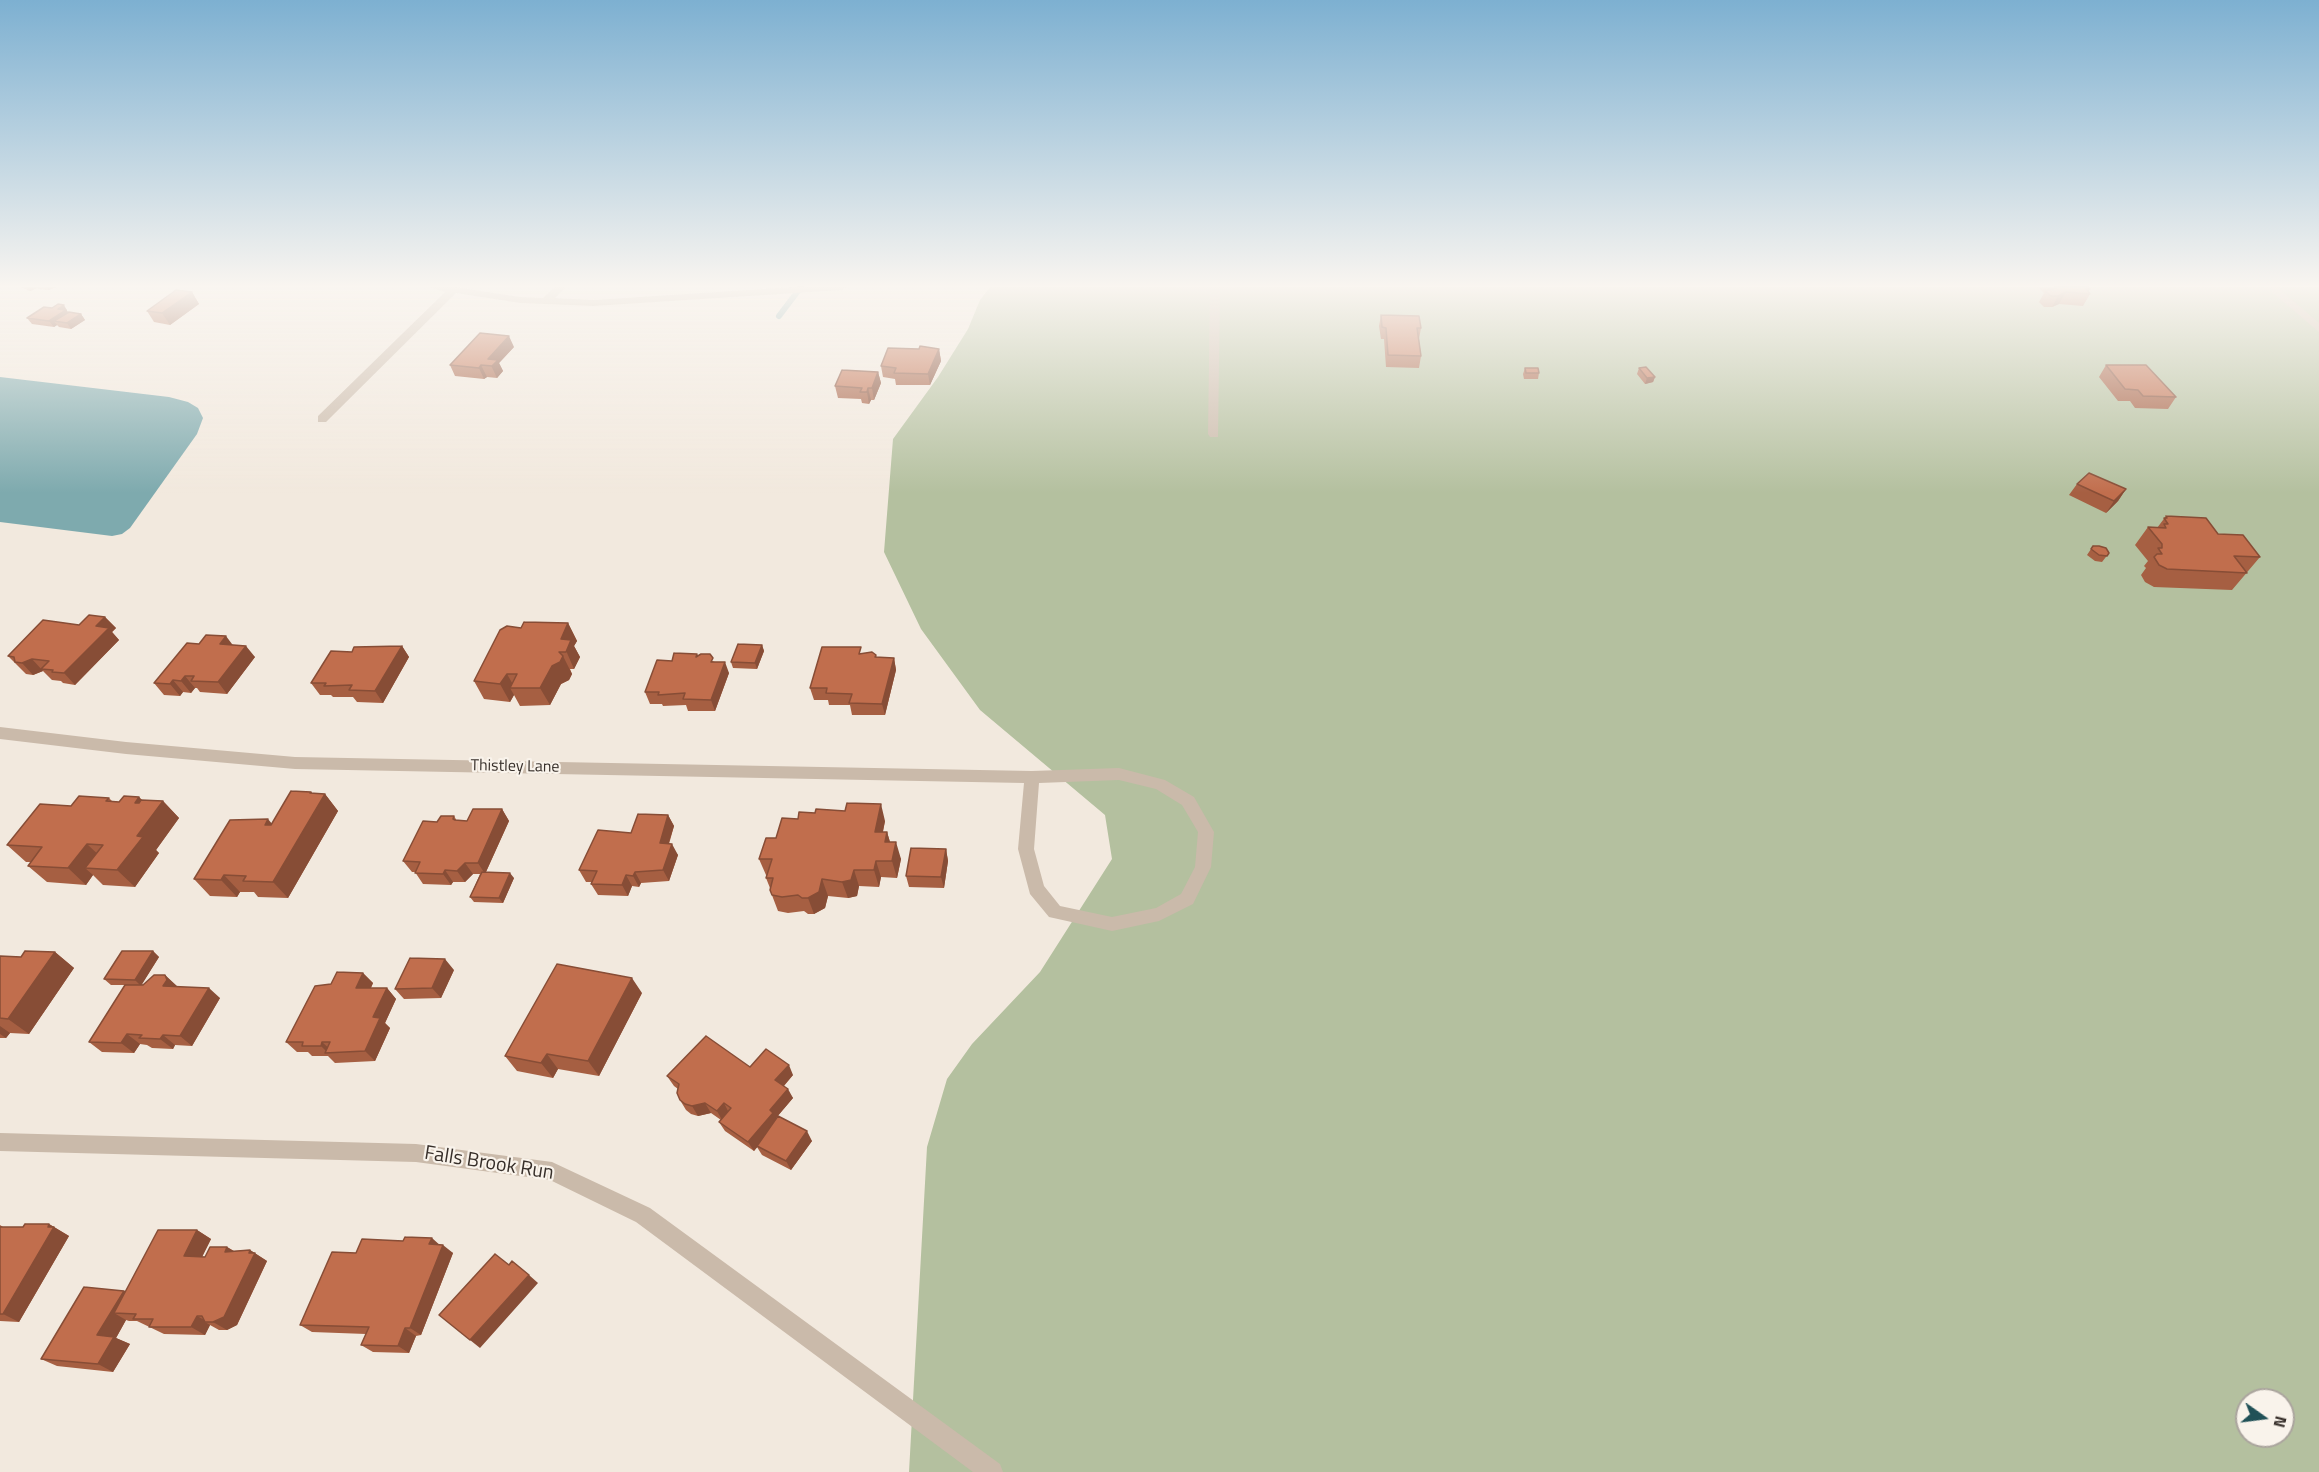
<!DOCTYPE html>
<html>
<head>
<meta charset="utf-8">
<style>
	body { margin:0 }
	#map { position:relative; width:2319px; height:1472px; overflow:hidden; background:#f2e9de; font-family:"Titillium Web",sans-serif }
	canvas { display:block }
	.north { position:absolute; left:2235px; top:1388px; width:60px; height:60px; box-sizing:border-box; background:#f9f3eb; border:2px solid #aba59e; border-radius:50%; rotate:104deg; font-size:16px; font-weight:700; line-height:24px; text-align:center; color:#372f2a }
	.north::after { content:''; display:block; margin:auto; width:21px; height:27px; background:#215157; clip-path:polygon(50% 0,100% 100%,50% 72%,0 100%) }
</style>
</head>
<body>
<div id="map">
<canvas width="2319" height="1472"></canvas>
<div class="north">N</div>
</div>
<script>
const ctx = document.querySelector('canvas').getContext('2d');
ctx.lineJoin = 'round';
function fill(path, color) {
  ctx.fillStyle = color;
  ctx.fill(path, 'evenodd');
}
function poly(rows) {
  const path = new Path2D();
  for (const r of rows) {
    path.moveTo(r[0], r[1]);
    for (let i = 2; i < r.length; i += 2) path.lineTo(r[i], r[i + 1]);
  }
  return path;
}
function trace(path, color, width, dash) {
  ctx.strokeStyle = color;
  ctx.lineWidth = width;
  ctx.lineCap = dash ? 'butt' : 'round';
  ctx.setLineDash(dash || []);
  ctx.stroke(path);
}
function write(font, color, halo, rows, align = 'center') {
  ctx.font = font + ' "Titillium Web",sans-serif';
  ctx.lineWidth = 4.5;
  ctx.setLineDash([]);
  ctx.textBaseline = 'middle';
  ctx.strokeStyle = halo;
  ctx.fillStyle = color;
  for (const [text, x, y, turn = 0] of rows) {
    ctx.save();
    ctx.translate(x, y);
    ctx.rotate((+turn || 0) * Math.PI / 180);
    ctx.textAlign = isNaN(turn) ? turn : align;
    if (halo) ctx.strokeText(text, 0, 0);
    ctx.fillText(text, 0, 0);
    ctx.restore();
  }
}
fill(poly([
	[990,287,2319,287,2319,1472,909,1472,927,1147,947,1079,972,1044,1040,972,1112,859,1105,815,980,710,921,629,884,552,893,439,938,377,968,329,980,300],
	[2247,1400,2283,1400,2283,1436,2247,1436]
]), '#b4c09f');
fill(poly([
	[0,377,169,397,188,402,198,408,203,418,197,434,130,528,122,534,112,536,0,522]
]), '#7eaaae');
trace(poly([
	[779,316,801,287]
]), '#7eaaae', 6);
fill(poly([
	[429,287,455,287,520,297,543,298,555,287,566,287,555,298,594,300,793,287,847,287,842,290,594,306,520,303,456,293,326,422,318,422,318,416,445,292,429,287],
	[1178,287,1235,287,1230,290,1220,290,1218,437,1210,437,1208,434,1210,290,1183,290,1178,287],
	[2266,287,2277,287,2319,323,2319,332,2266,287],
	[0,727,126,742,295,757,1032,771,1119,768,1165,780,1194,797,1214,832,1211,867,1193,904,1159,921,1112,931,1049,917,1030,894,1018,849,1024,783,295,769,126,754,0,739,0,727],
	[1119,780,1156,789,1182,805,1198,832,1195,867,1181,894,1156,908,1112,917,1060,906,1044,886,1034,849,1039,783,1119,780],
	[0,1133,416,1144,552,1162,650,1208,1000,1464,1003,1472,973,1472,636,1222,550,1180,416,1162,0,1151,0,1133]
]), '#cabaaa');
fill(poly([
	[20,287,56,287,49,290,38,289,37,288,30,291],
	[2040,287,2088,287,2090,289,2088,291,2090,294,2083,306,2059,304,2052,307,2044,307,2039,302,2044,293,2039,288],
	[192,292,199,304,170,325,154,322,147,311],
	[67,311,68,313,81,314,85,320,71,329,59,327,57,325,54,327,32,324,27,318,68,311],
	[1381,315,1421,328,1419,339,1421,356,1419,368,1386,367,1384,339,1381,339,1379,326],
	[514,347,499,363,503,371,497,378,487,377,484,379,455,376,450,365],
	[939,349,941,361,930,385,896,385,895,379,883,377,881,366],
	[2106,365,2176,397,2168,409,2135,408,2130,401,2118,401,2099,377],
	[1525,368,1539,373,1538,379,1524,379,1523,374],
	[1639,368,1655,377,1653,382,1645,384,1637,374],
	[878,372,881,383,874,400,871,400,869,404,862,403,861,399,838,398,835,386],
	[2077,484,2126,489,2118,501,2106,513,2069,495],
	[2166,516,2218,534,2260,557,2232,590,2154,587,2145,582,2141,575,2146,568,2144,566,2148,561,2135,545,2148,527,2157,528],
	[2093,546,2109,553,2102,562,2095,561,2087,555],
	[105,617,116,628,112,632,119,640,75,685,63,683,61,681,52,680,43,671,33,675,26,674,8,656,79,625],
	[568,623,577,641,574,646,580,657,574,669,570,669,572,674,569,680,561,684,550,705,520,706,514,695,510,702,484,699,474,681,521,628],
	[232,645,255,657,227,694,200,692,197,688,195,688,191,693,183,692,180,696,164,695,154,683],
	[762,645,764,651,757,669,733,668,731,662],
	[402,646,409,657,383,703,357,702,353,697,333,697,331,695,320,695,311,683,352,652],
	[863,653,876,655,877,658,894,658,896,670,885,715,852,715,850,705,829,705,828,700,814,700,810,688],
	[697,654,698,656,715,662,729,673,715,711,688,711,686,705,663,706,662,704,650,704,645,692,672,661],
	[311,792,312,793,325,794,338,811,288,898,258,897,254,892,240,892,237,897,210,896,194,879,272,824],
	[139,797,142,800,163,801,179,818,156,850,159,853,135,887,103,885,93,875,86,885,47,882,28,866,31,862,26,862,7,845,71,806,109,798,112,801,119,802],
	[502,809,509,821,486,872,514,878,503,903,474,902,470,897,480,874,473,874,465,882,453,882,451,885,423,884,415,872,412,872,403,861,437,822,454,816,457,821,467,821],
	[668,815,674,826,669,844,678,855,669,881,641,883,639,887,632,886,628,896,598,895,591,884,592,882,586,882,579,870,631,833],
	[885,821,883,832,887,832,890,842,901,859,897,878,881,877,879,887,859,886,857,896,848,898,828,896,825,908,814,914,808,914,804,911,788,913,778,911,770,890,770,888,766,878,767,875,766,875,759,859,776,838],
	[946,849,948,861,944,888,909,887,906,876],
	[153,951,159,957,141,985,165,975,177,987,220,998,192,1046,175,1045,173,1049,152,1048,147,1045,140,1044,134,1053,102,1052,89,1042,125,985,111,985,104,979],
	[55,952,74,968,29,1034,10,1033,6,1038,0,1038,0,956,21,957],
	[454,970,441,998,404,999,395,989],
	[363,973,373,983,371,988,387,988,396,999,385,1023,390,1028,375,1061,335,1063,328,1056,312,1056,308,1052,297,1052,286,1042,331,984],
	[642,993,599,1076,558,1069,553,1078,517,1071,505,1056],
	[750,1067,793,1075,784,1086,793,1098,776,1118,812,1141,791,1170,762,1155,757,1147,754,1151,725,1131,719,1122,721,1120,711,1113,698,1116,691,1114,686,1110,680,1100,678,1089,674,1086,667,1076],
	[49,1224,69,1236,19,1322,0,1321,0,1225,3,1227,23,1227],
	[197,1230,211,1239,202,1257,205,1257,227,1247,234,1251,250,1250,267,1261,237,1325,227,1330,219,1330,210,1325,205,1335,164,1334,137,1321,129,1321,126,1320,116,1338,130,1344,113,1372,57,1366,41,1359,125,1292],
	[439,1245,453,1253,421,1335,416,1336,409,1353,373,1352,361,1345,366,1334,312,1332,300,1325,356,1253]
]), '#a65f42');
fill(poly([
	[27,287,36,287,37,288,30,291],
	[47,287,56,287,49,290],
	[192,292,199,304,170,325,162,313],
	[2066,292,2059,304,2052,307,2058,296],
	[64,305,70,316,54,321,57,325,54,327,49,321,58,309],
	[81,314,85,320,71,329,67,323],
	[509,336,514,347,499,363,503,371,497,378,488,359],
	[939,349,941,361,930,385,928,374],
	[481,365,487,377,484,379,479,368],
	[878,372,881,383,874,400,872,388],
	[1655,377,1653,382,1645,384,1647,378],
	[868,388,871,400,869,404,867,392],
	[2126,489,2118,501,2106,513,2114,501],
	[105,617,116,628,112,632,119,640,75,685,64,673,96,626],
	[568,623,577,641,574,646,580,657,574,669,561,639],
	[226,636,235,648,220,644],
	[762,645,764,651,757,669,755,663],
	[246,646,255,657,227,694,218,682],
	[402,646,409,657,383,703,375,691],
	[563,656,572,674,569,680,561,684,550,705,540,688,552,666],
	[894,658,896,670,885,715,882,704],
	[32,659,43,671,33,675,22,663],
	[725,662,729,673,715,711,711,700],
	[507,674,515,688,510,688,514,695,510,702,500,684],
	[185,676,195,688,191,693,181,681],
	[173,680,183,692,180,696,170,684],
	[311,792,320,803,325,794,338,811,288,898,273,882],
	[139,797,154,813,163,801,179,818,156,850,159,853,135,887,117,870,137,836,135,803],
	[881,804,885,821,879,849,875,832],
	[502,809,509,821,485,874,478,863],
	[668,815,674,826,665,855,660,843],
	[268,819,282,836,265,825],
	[887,832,892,849,885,842],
	[896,842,901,859,897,878,892,861],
	[87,844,104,860,85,868,93,875,86,885,68,868],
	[672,844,678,855,669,881,663,870],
	[946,849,948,861,944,888,941,877],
	[876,861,881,877,879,887,874,870],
	[465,863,473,874,465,882,457,871],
	[445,870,453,882,451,885,443,874],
	[854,870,859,886,857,896,848,898,842,882],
	[635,872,641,883,639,887,633,876],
	[510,873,514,878,503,903,499,898],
	[224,875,240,892,237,897,221,880],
	[626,875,632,886,628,896,622,885],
	[822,879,828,896,825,908,814,914,808,898],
	[153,951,159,957,141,986,135,980],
	[55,952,74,968,29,1034,8,1019],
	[445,959,454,970,441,998,432,988],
	[363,973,373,983,366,998,356,988],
	[165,975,177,986,179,990,163,986],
	[632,978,642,993,599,1076,588,1061],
	[209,988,220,998,192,1046,180,1036],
	[387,988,396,999,385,1023,390,1028,375,1061,365,1051,373,1017],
	[0,1026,10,1033,6,1038,0,1034],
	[127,1034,140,1044,134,1053,121,1043],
	[163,1035,175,1045,173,1049,160,1039],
	[322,1042,333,1052,328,1053,321,1046],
	[547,1054,558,1069,553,1078,541,1063],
	[789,1065,793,1075,780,1090,775,1080],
	[788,1089,793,1098,776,1118,778,1123,754,1151,748,1142,770,1110],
	[705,1103,711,1113,698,1116,692,1106],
	[724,1103,729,1113,722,1120,717,1111],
	[807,1131,812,1141,791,1170,786,1161],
	[49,1224,69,1236,19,1322,3,1314],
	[197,1230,211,1239,198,1265,184,1256],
	[432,1238,442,1247,429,1244],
	[443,1245,453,1253,421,1335,410,1328],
	[227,1247,240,1255,225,1252],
	[250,1250,267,1261,237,1325,227,1330,213,1322],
	[529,1275,538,1283,480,1348,470,1340],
	[124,1291,138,1299,114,1313,126,1320,116,1338,130,1344,113,1372,98,1364,97,1335],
	[197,1316,208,1322,205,1322,210,1325,205,1335,191,1327],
	[405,1328,416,1336,409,1353,398,1346]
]), '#874d36');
const building = poly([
	[2055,287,2088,287,2090,289,2086,288,2090,294,2066,292,2058,296,2051,296,2045,291,2056,288,2055,287],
	[176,290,192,292,162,313,147,311,176,290],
	[58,304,64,305,58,309,66,310,49,321,27,318,44,307,52,308,58,304],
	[69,312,81,314,67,323,54,321,69,312],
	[1381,315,1419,316,1421,328,1417,328,1421,356,1388,355,1386,328,1382,327,1381,315],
	[480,333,509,336,488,359,498,360,492,366,481,365,479,368,450,365,480,333],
	[920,346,939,349,928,374,894,373,896,368,881,366,888,348,919,349,920,346],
	[2106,365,2146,365,2176,397,2143,396,2138,390,2125,389,2106,365],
	[1646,367,1655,377,1647,378,1639,368,1646,367],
	[1525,368,1538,368,1539,373,1526,373,1525,368],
	[842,370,878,372,872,388,868,388,867,392,860,392,862,388,835,386,842,370],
	[2089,473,2126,489,2114,501,2077,484,2089,473],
	[2166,516,2206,518,2218,534,2243,535,2260,557,2234,556,2247,573,2167,569,2159,565,2154,557,2157,554,2162,554,2158,548,2162,548,2162,544,2148,527,2166,528,2164,524,2168,524,2164,518,2167,518,2166,516],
	[2093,546,2099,546,2106,548,2109,553,2107,556,2099,555,2091,549,2093,546],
	[89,615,105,617,96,626,109,628,64,673,52,672,53,670,41,669,49,661,32,659,22,663,15,662,14,657,8,656,43,620,79,625,89,615],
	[524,622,568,623,561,639,571,640,566,652,559,652,563,656,560,662,552,666,540,688,510,688,517,674,507,674,500,684,474,681,500,630,507,626,521,628,524,622],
	[206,635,226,636,220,644,246,646,218,682,191,681,194,676,185,676,181,681,173,680,170,684,154,683,187,643,199,644,206,635],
	[738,644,762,645,755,663,731,662,738,644],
	[402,646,375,691,349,690,352,685,324,686,326,683,311,683,331,651,352,652,354,647,402,646],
	[822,647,861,647,859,654,872,652,876,655,875,657,894,658,882,704,849,703,852,694,826,693,827,688,810,688,822,647],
	[674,653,697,654,696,657,701,654,710,654,713,658,711,662,725,662,711,700,683,699,685,693,658,695,659,692,645,692,657,660,672,661,674,653],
	[291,791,311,792,310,793,325,794,273,882,243,881,246,876,224,875,221,880,194,879,230,820,268,819,265,825,271,825,291,791],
	[79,796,109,798,106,801,119,802,124,796,139,797,135,803,139,803,141,800,163,801,137,836,143,837,117,870,85,868,103,845,87,844,68,868,28,866,42,847,7,845,40,804,71,806,79,796],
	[847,803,881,804,875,832,887,832,885,842,896,842,892,861,876,861,874,870,854,870,851,880,842,882,822,879,819,892,808,898,802,898,798,895,782,897,772,895,770,890,773,878,766,878,772,859,759,859,766,838,776,838,782,818,798,819,799,812,815,813,816,809,845,811,847,803],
	[473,809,502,809,478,863,465,863,457,871,445,870,443,874,415,873,420,862,403,861,423,821,437,822,441,816,454,816,453,819,455,820,467,821,473,809],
	[638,814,668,815,660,843,672,844,663,870,635,872,633,876,626,875,622,885,591,884,597,871,579,870,598,830,631,833,638,814],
	[911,848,946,849,941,877,906,876,911,848],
	[482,872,510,873,499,898,470,897,482,872],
	[25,951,55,952,8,1019,0,1018,0,956,21,957,25,951],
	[122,951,153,951,135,980,104,979,122,951],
	[410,958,445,959,432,988,395,989,410,958],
	[557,964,632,978,588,1061,547,1054,541,1063,505,1056,557,964],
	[337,972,363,973,356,988,387,988,373,1017,380,1018,365,1051,325,1053,330,1042,322,1042,321,1046,302,1046,303,1042,286,1042,315,986,331,984,337,972],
	[154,975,165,975,167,980,163,986,209,988,180,1036,163,1035,160,1039,139,1038,142,1035,127,1034,121,1043,89,1042,125,985,143,985,154,975],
	[706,1036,750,1067,766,1049,789,1065,775,1080,788,1089,770,1110,773,1113,748,1142,719,1122,731,1108,724,1103,717,1111,705,1103,692,1106,685,1104,680,1100,677,1093,679,1084,667,1076,706,1036],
	[778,1116,807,1131,786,1161,757,1146,778,1116],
	[25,1224,49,1224,48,1227,54,1227,3,1314,0,1314,0,1227,23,1227,25,1224],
	[158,1230,197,1230,184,1256,205,1257,210,1247,227,1247,225,1252,250,1250,249,1253,255,1253,224,1317,213,1322,205,1322,202,1316,197,1316,191,1327,149,1327,153,1319,133,1319,136,1314,114,1313,158,1230],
	[405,1237,432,1238,429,1244,443,1245,410,1328,405,1328,398,1346,361,1345,369,1327,300,1325,332,1252,356,1253,362,1239,403,1241,405,1237],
	[495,1254,509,1265,512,1261,529,1275,470,1340,439,1315,495,1254],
	[84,1287,124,1291,97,1335,114,1337,98,1364,41,1359,84,1287]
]);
fill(building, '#c16e4d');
trace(building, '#874d36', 1.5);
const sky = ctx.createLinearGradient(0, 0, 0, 493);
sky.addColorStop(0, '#7db0d1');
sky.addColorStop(0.58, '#f9f5f0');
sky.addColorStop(1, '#f9f5f000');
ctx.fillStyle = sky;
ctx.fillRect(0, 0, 2319, 493);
write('16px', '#372f2a', '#f9f3eb', [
	["Thistley Lane",515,767,1]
]);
write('20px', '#372f2a', '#f9f3eb', [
	["Falls Brook Run",489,1164,9]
]);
</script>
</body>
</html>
